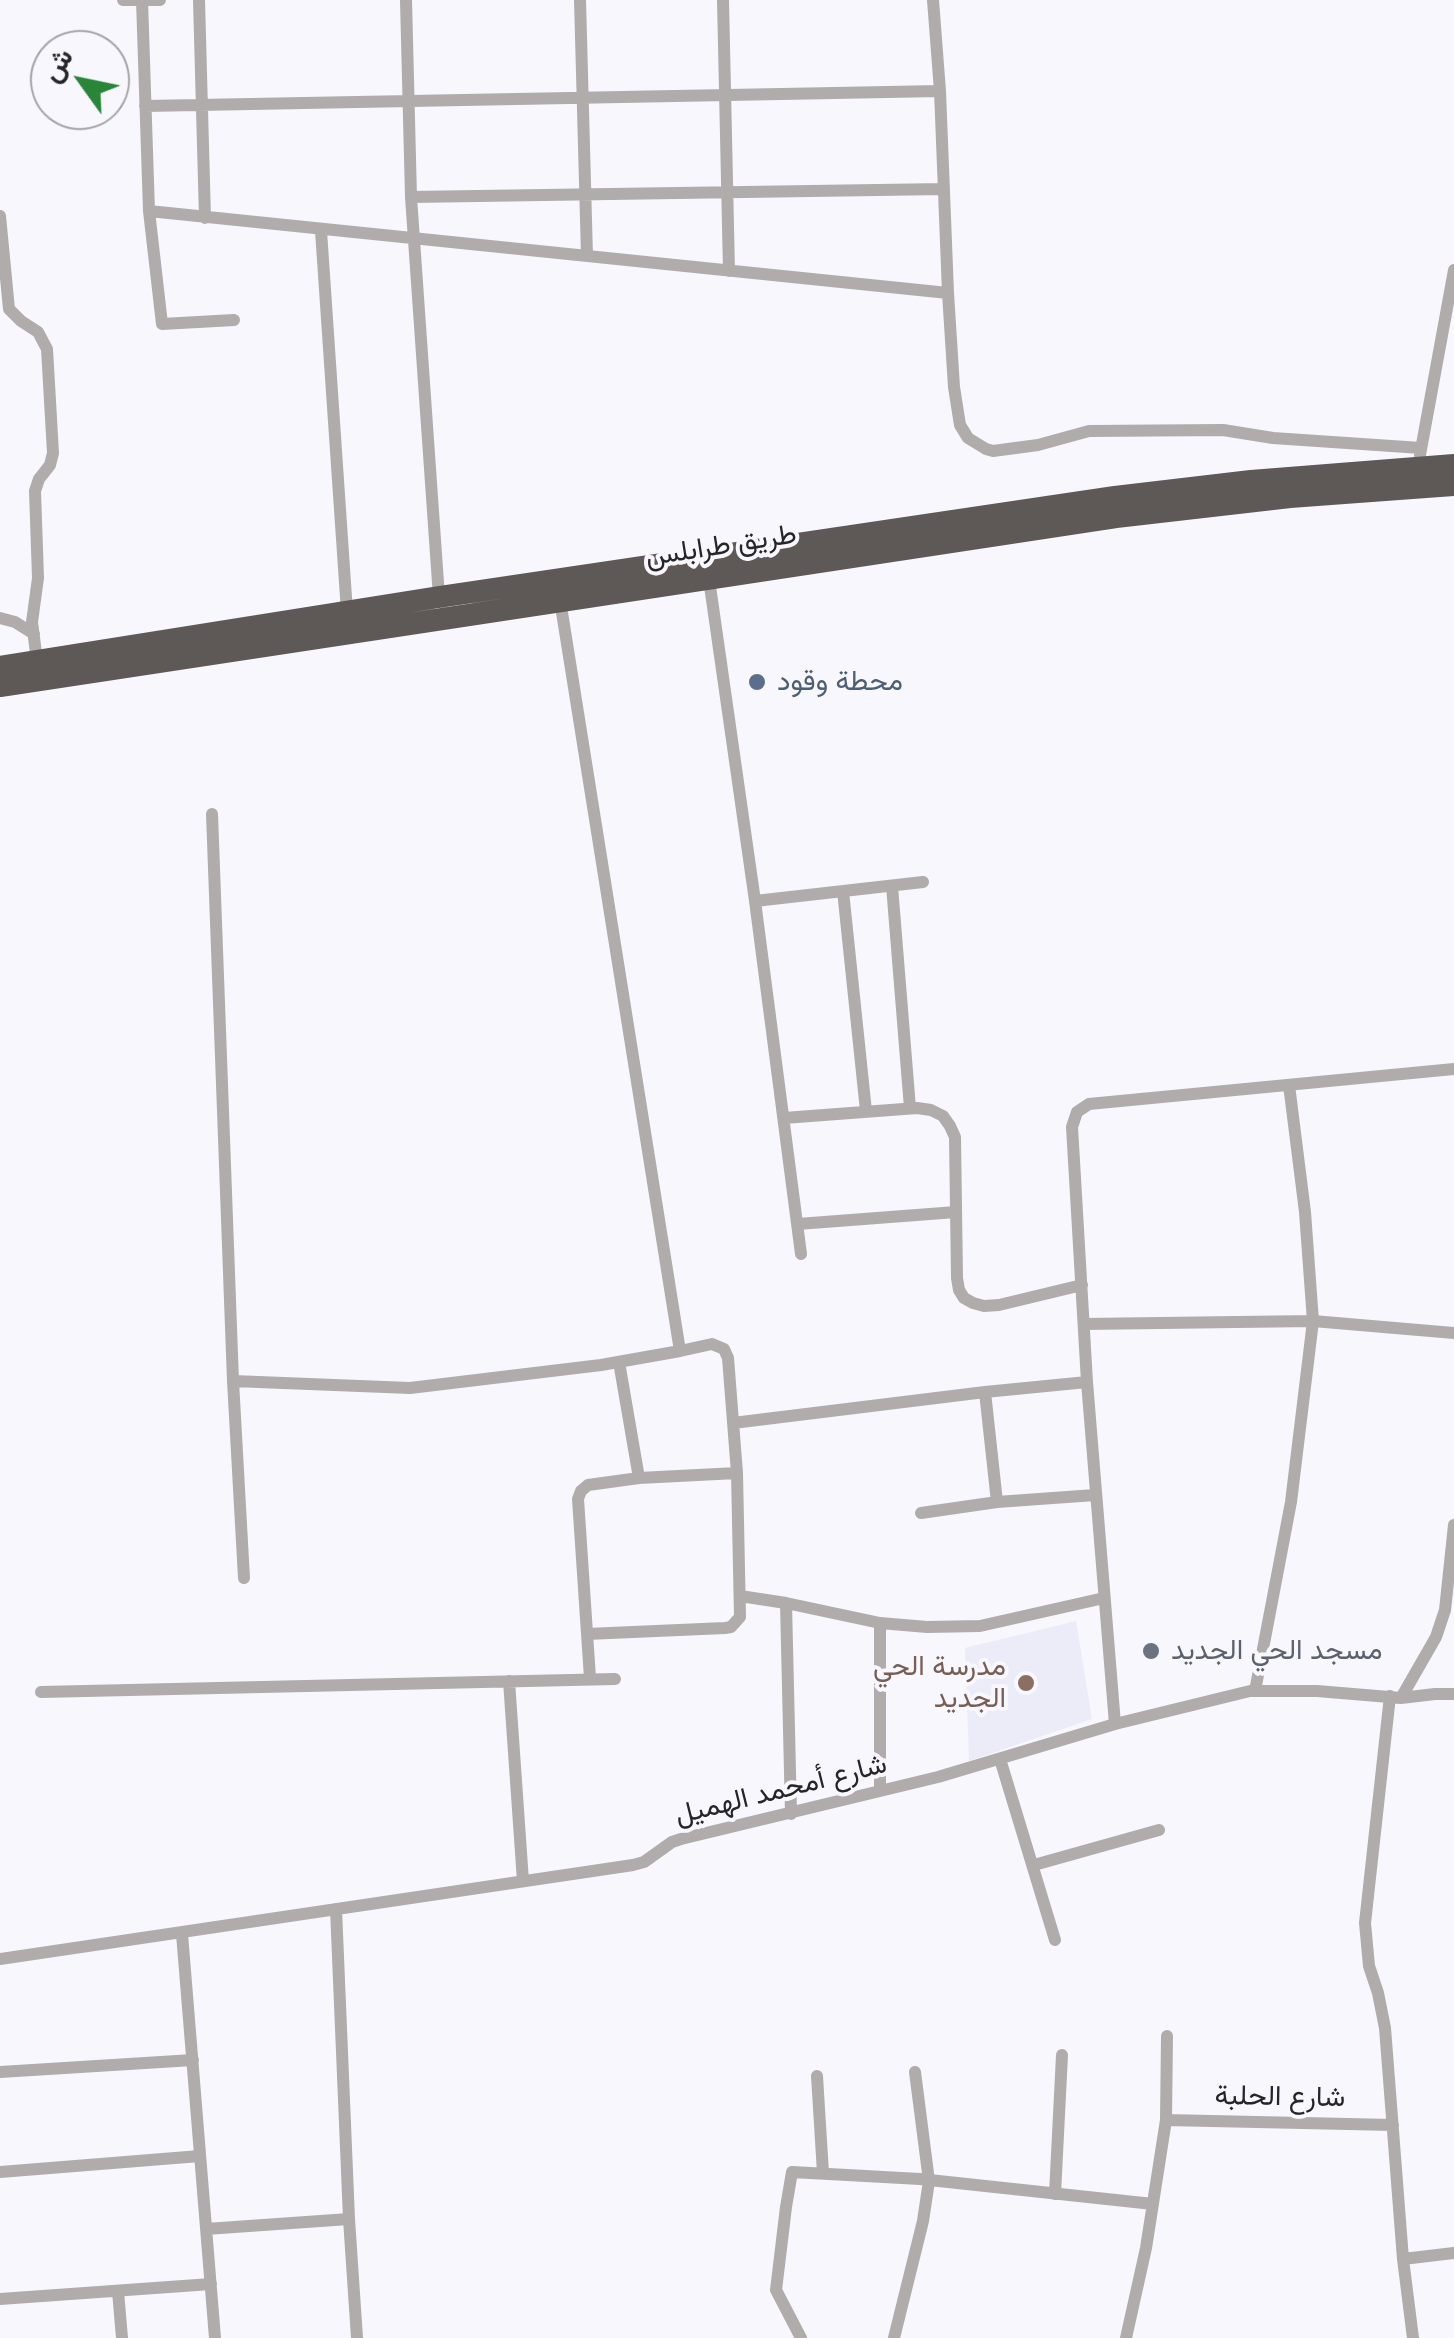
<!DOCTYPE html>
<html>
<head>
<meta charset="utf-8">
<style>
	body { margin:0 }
	#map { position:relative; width:1454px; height:2338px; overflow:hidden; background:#f7f7fd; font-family:"PT Sans",Vazirmatn,sans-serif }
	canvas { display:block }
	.north { position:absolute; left:30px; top:30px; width:100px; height:100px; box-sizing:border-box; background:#f7f7fd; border:2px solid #a3a3a8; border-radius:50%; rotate:303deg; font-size:28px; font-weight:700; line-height:40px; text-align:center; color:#262628 }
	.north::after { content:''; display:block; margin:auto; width:35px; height:45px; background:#298638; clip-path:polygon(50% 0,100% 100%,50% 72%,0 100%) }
</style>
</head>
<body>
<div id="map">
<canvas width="1454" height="2338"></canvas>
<div class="north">ش</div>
</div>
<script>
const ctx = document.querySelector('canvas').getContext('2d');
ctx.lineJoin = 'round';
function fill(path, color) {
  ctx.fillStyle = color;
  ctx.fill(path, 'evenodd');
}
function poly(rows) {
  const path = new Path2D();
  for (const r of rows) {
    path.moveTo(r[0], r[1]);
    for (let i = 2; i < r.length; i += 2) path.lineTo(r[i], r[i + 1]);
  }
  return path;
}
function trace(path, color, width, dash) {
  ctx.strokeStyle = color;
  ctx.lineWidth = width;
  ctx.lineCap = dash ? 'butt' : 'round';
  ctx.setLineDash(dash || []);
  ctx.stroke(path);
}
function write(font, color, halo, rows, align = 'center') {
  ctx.font = font + ' "PT Sans",Vazirmatn,sans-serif';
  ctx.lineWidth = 8;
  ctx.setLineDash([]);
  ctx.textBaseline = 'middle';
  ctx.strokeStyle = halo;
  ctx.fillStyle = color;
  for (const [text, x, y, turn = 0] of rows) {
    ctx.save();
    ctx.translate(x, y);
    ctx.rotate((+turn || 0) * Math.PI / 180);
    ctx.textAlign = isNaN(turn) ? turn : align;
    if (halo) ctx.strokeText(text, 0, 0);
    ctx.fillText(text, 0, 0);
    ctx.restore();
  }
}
fill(poly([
	[1076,1621,1092,1719,969,1761,965,1648]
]), '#ecebf8');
trace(poly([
	[123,0,142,0],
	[160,0,142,0,149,211,948,293,940,91,933,0],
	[199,0,205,218],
	[406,0,411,197,439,597],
	[580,0,587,256],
	[723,0,729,271],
	[145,106,940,91],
	[411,197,944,189],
	[149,211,162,324,234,320],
	[0,216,9,309,21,321,38,332,47,349,53,453,50,465,39,479,35,491,38,578,32,622,37,661],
	[321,231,347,612],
	[948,293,954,387,960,425,968,438,986,449,993,451,1038,445,1089,431,1223,430,1273,438,1421,448],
	[1420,455,1454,270],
	[709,579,755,901,801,1254],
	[0,618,15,622,34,634],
	[212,814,233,1381,410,1388,601,1365,680,1351,560,600],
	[892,886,910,1108],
	[843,891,866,1111],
	[755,901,923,882],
	[784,1118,917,1108,931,1110,943,1116,950,1126,955,1137,957,1278,959,1290,964,1298,973,1303,984,1306,999,1305,1082,1285],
	[798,1224,956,1212],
	[1084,1324,1313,1321,1454,1333],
	[619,1362,639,1478],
	[233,1381,244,1578],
	[985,1392,997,1502],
	[733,1423,985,1392,1087,1382],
	[921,1513,997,1502,1095,1495],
	[740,1596,786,1603,880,1623,927,1627,980,1626,1104,1598],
	[786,1603,791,1814],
	[587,1634,725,1628,731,1627,740,1617,737,1473,728,1358,724,1349,712,1344,680,1351],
	[590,1678,578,1499,581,1491,588,1485,639,1478,737,1473],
	[509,1681,523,1881],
	[1255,1691,1291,1502,1313,1321,1305,1212,1289,1085],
	[41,1692,615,1679],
	[1390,1696,1365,1923,1369,1966,1378,1993,1385,2028,1403,2259,1413,2338],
	[1401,1698,1436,1637,1445,1610,1454,1525],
	[1115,1724,1087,1382,1072,1127,1077,1112,1089,1104,1454,1069],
	[1000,1759,1055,1940],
	[880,1790,880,1623],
	[1034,1865,1159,1830],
	[336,1909,349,2219,357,2338],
	[182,1934,215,2338],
	[0,1959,633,1865,644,1862,672,1842,681,1839,938,1777,1115,1724,1250,1691,1317,1691,1401,1698,1435,1694,1454,1694],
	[0,2072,193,2060],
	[817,2076,823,2173],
	[1166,2120,1393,2125],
	[0,2172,200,2156],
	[1055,2194,1062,2055],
	[206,2229,349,2219],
	[1403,2259,1454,2253],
	[118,2291,122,2338],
	[0,2299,211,2284],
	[801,2338,776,2290,786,2207,792,2172,920,2179,1153,2204],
	[894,2338,923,2221,929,2181,915,2072],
	[1126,2338,1146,2248,1166,2120,1167,2036]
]), '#afacab', 12);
trace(poly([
	[0,667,439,597,1115,497,1251,481,1454,465],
	[0,686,1116,517,1290,497,1454,485]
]), '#5e5856', 22);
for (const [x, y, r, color] of [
	[757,682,10,"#5c6f8a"],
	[1151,1651,10,"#6b7280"],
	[1026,1683,10,"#8d6e63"]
]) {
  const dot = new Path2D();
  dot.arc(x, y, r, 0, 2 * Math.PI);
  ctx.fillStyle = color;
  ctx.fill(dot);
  trace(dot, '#f7f7fd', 4);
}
write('28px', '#262628', '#f7f7fd', [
	["طريق طرابلس",721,546,-9],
	["شارع أمحمد الهميل",781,1790,-14],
	["شارع الحلبة",1280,2097,1]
]);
write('28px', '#4e5e75', '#f7f7fd', [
	["محطة وقود",777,682]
], 'left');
write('28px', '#5b616d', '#f7f7fd', [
	["مسجد الحي الجديد",1171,1651]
], 'left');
write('28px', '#785e54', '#f7f7fd', [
	["مدرسة الحي",1006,1667],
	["الجديد",1006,1699]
], 'right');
</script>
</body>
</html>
